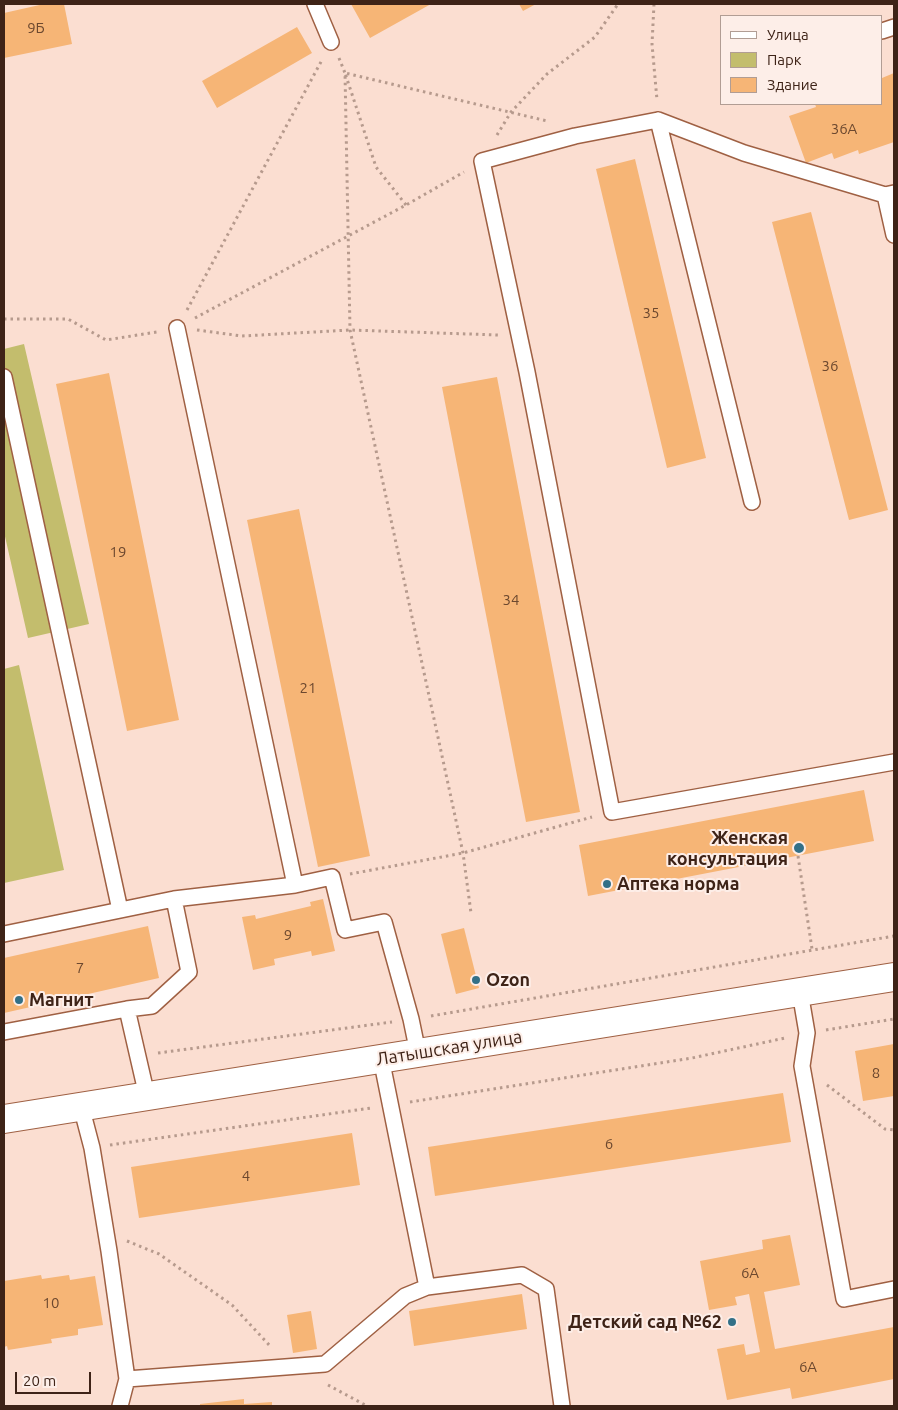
<!DOCTYPE html>
<html>
<head>
<meta charset="utf-8">
<style>
	body { margin:0 }
	#map { position:relative; width:898px; height:1410px; overflow:hidden; background:#fbded1; font-family:Ubuntu,sans-serif }
	canvas { display:block }
	.frame { position:absolute; inset:0; border:5px solid #3e2317; pointer-events:none }
	.legend { position:absolute; left:720px; top:15px; width:162px; height:90px; box-sizing:border-box; background:#fdeee8; border:1px solid #b19d94; margin:0; padding:6px 9px; list-style:none; font-size:15px; color:#3e2317 }
	.legend li { display:flex; align-items:center; gap:10px; height:25px }
	.legend b { width:25px; border:1px solid #b19d94 }
	.scale { position:absolute; left:15px; top:1372px; width:76px; height:22px; box-sizing:border-box; border:2px solid #3e2317; border-top:0; padding-left:6px; font-size:15px; line-height:18px; white-space:nowrap; color:#3e2317; -webkit-text-stroke:4px #fdeee8; paint-order:stroke }
</style>
</head>
<body>
<div id="map">
<canvas width="898" height="1410"></canvas>
<div class="frame"></div>
<ul class="legend">
<li><b style="height:6px;background:#fff"></b>Улица</li>
<li><b style="height:14px;background:#c3bd6d"></b>Парк</li>
<li><b style="height:14px;background:#f6b576"></b>Здание</li>
</ul>
<div class="scale">20 m</div>
</div>
<script>
const ctx = document.querySelector('canvas').getContext('2d');
ctx.lineJoin = 'round';
function fill(path, color) {
  ctx.fillStyle = color;
  ctx.fill(path, 'evenodd');
}
function poly(rows) {
  const path = new Path2D();
  for (const r of rows) {
    path.moveTo(r[0], r[1]);
    for (let i = 2; i < r.length; i += 2) path.lineTo(r[i], r[i + 1]);
  }
  return path;
}
function trace(path, color, width, dash) {
  ctx.strokeStyle = color;
  ctx.lineWidth = width;
  ctx.lineCap = dash ? 'butt' : 'round';
  ctx.setLineDash(dash || []);
  ctx.stroke(path);
}
function write(font, color, halo, rows, align = 'center') {
  ctx.font = font + ' Ubuntu,sans-serif';
  ctx.lineWidth = 4;
  ctx.setLineDash([]);
  ctx.textBaseline = 'middle';
  ctx.strokeStyle = halo;
  ctx.fillStyle = color;
  for (const [text, x, y, turn = 0] of rows) {
    ctx.save();
    ctx.translate(x, y);
    ctx.rotate((+turn || 0) * Math.PI / 180);
    ctx.textAlign = isNaN(turn) ? turn : align;
    if (halo) ctx.strokeText(text, 0, 0);
    ctx.fillText(text, 0, 0);
    ctx.restore();
  }
}
fill(poly([
	[24,344,89,624,28,638,4,532,4,349],
	[19,665,64,870,4,883,4,669]
]), '#c3bd6d');
fill(poly([
	[44,4,64,4,72,44,4,58,4,13],
	[351,4,431,4,370,38],
	[519,4,536,4,523,11],
	[297,27,312,53,217,108,202,81],
	[894,73,894,142,859,154,858,150,834,159,832,153,806,163,789,116,816,107,815,104,882,104,882,78],
	[635,159,706,458,667,468,596,169],
	[811,212,888,510,849,520,772,222],
	[109,373,179,720,127,731,56,384],
	[497,377,580,812,526,822,442,387],
	[299,509,370,856,318,867,247,520],
	[864,790,874,841,588,896,579,845],
	[323,899,335,951,312,956,311,951,274,959,275,965,253,970,242,917,255,915,256,919,311,906,310,902],
	[148,926,159,978,4,1013,4,958],
	[464,928,479,988,456,994,441,934],
	[894,1044,894,1096,863,1101,855,1051],
	[783,1093,791,1142,435,1196,428,1147],
	[352,1133,360,1185,139,1218,131,1167],
	[790,1235,800,1285,764,1292,775,1349,894,1327,894,1379,792,1399,790,1388,727,1400,717,1349,744,1344,746,1355,760,1352,749,1294,735,1297,737,1305,709,1310,700,1261,763,1249,762,1240],
	[41,1275,42,1279,69,1275,70,1280,95,1276,103,1325,78,1329,78,1335,51,1339,52,1343,8,1350,7,1346,4,1347,4,1281],
	[522,1294,527,1329,414,1346,409,1311],
	[311,1311,317,1349,293,1353,287,1315],
	[244,1399,244,1404,272,1402,272,1406,200,1406,200,1404]
]), '#f6b576');
const lane = poly([
	[315,4,331,42],
	[882,31,894,27],
	[658,120,575,136,482,161,527,372,612,812,894,762],
	[885,195,894,235],
	[177,328,295,885,332,877,345,930,384,922,411,1019,418,1053],
	[4,377,120,910],
	[752,502,658,120,744,153,885,195,894,193],
	[174,899,295,885],
	[4,934,174,899,189,972,152,1006,127,1009],
	[800,992,807,1033,802,1066,844,1299,894,1289],
	[4,1032,127,1009,147,1096],
	[381,1058,427,1287,522,1275,546,1289,562,1406],
	[81,1106,92,1148,109,1251,127,1379,120,1406],
	[127,1379,325,1364,405,1296,427,1287]
]);
const secondary = poly([
	[4,1119,894,977]
]);
trace(lane, '#9f6043', 18);
trace(secondary, '#9f6043', 30);
trace(poly([
	[654,4,652,44,657,100],
	[339,58,345,73,350,330,463,853,471,913],
	[497,135,511,112,547,74,595,37,618,4],
	[406,205,376,167,345,73,547,121],
	[187,310,322,60],
	[195,318,406,205,464,172],
	[4,319,68,319,106,340,157,332],
	[197,330,242,336,350,330,498,335],
	[798,856,812,949],
	[350,874,463,853,592,817],
	[431,1016,894,936],
	[826,1030,894,1019],
	[158,1053,392,1022],
	[827,1085,885,1129,894,1130],
	[410,1102,692,1058,785,1038],
	[110,1145,371,1108],
	[127,1241,159,1254,232,1305,271,1347],
	[328,1385,367,1406]
]), '#b69a8d', 3, [2.5, 4]);
trace(lane, '#fff', 15);
trace(secondary, '#fff', 28);
for (const [x, y, r, color] of [
	[799,848,6,"#337087"],
	[607,884,5,"#337087"],
	[476,980,5,"#337087"],
	[19,1000,5,"#337087"],
	[732,1322,5,"#337087"]
]) {
  const dot = new Path2D();
  dot.arc(x, y, r, 0, 2 * Math.PI);
  ctx.fillStyle = color;
  ctx.fill(dot);
  trace(dot, '#fdeee8', 2);
}
write('15px', '#6c482f', null, [
	["9Б",36,28],
	["36А",844,129],
	["35",651,313],
	["36",830,366],
	["19",118,552],
	["34",511,600],
	["21",308,688],
	["9",288,935],
	["7",80,968],
	["8",876,1073],
	["6",609,1144],
	["4",246,1176],
	["6А",750,1273],
	["10",51,1303],
	["6А",808,1367]
]);
write('bold 18px', '#3e2317', '#fdeee8', [
	["Женская",788,838,"right"],
	["консультация",788,859,"right"],
	["Аптека норма",617,884],
	["Ozon",486,980],
	["Магнит",29,1000],
	["Детский сад №62",722,1322,"right"]
], 'left');
write('18px', '#3e2317', '#fdeee8', [
	["Латышская улица",449,1048,-9]
]);
</script>
</body>
</html>
